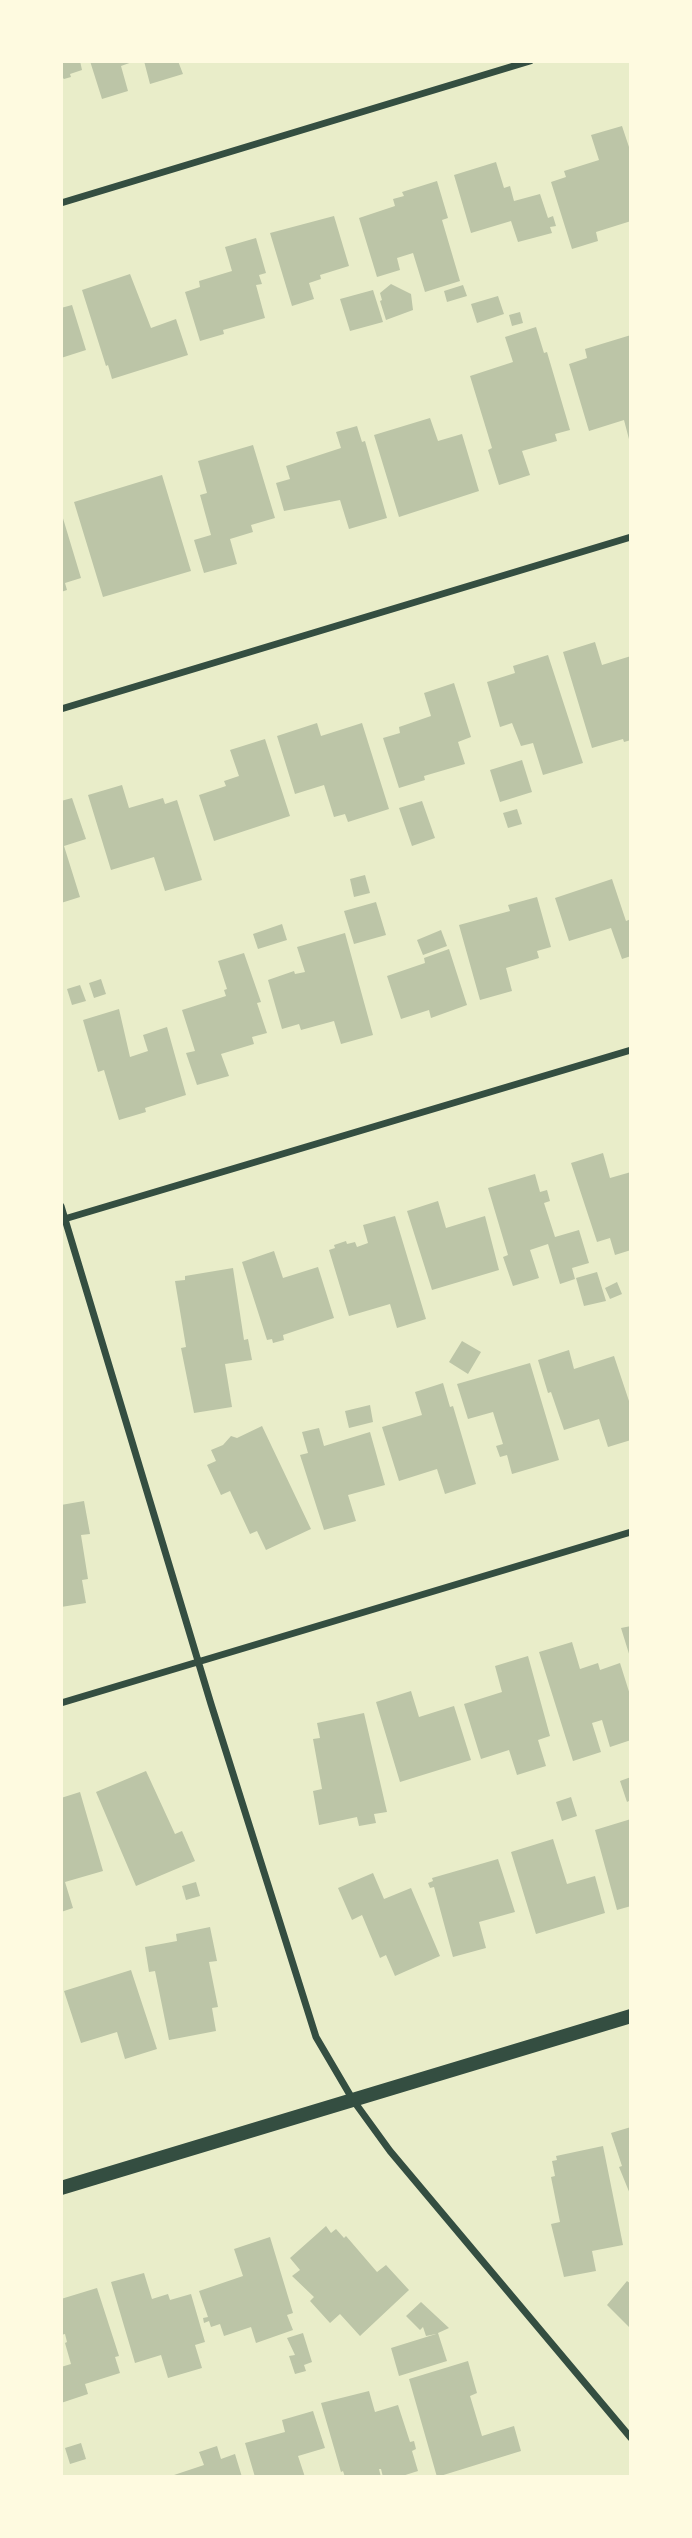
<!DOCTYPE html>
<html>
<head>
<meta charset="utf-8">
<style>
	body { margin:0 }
	#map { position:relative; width:692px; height:2538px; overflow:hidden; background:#e9edc9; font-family:"Roboto Serif",serif }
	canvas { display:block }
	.frame { position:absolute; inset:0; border:63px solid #fefae0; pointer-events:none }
</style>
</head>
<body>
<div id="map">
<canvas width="692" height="2538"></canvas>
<div class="frame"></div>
</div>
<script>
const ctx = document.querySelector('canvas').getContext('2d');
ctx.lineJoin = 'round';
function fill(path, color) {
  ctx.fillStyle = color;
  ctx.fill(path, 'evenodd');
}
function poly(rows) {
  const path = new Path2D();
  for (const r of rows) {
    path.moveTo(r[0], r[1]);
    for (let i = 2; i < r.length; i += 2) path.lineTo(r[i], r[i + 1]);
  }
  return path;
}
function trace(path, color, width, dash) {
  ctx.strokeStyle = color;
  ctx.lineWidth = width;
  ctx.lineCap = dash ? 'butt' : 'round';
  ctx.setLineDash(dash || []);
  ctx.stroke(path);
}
fill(poly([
	[61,61,80,61,82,70,70,74,71,77,64,79,61,76],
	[90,61,135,61,121,66,128,91,102,99],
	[144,61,178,61,183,74,150,84],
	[622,126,631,153,631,221,596,232,598,241,572,249,551,182,566,177,564,171,599,160,591,135],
	[496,162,504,188,510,186,514,201,540,194,548,218,553,216,556,226,550,227,552,233,518,242,511,221,471,233,454,175],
	[437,181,448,218,442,220,460,281,425,292,413,253,397,258,400,270,377,277,359,218,395,206,393,199,404,196,402,192],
	[334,216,349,266,320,275,321,279,309,283,314,299,292,306,270,233],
	[256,238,266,273,259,275,262,284,256,285,265,318,223,330,224,334,200,341,185,292,200,287,199,281,232,271,225,247],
	[130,274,151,328,176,319,188,355,112,379,108,365,106,366,82,290],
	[391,284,411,294,413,310,386,320,380,301,382,300,380,293],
	[463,285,467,296,447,302,444,291],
	[373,290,383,322,350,331,340,299],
	[498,296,504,314,477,323,471,304],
	[72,305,86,350,61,358,61,308],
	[520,312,523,323,512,326,509,315],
	[536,327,544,353,547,352,570,430,555,434,557,441,522,451,530,475,499,485,488,450,492,448,470,376,513,362,505,337],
	[631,335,631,442,630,443,624,420,589,431,569,364,587,358,585,349],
	[430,418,438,441,462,434,479,491,399,517,374,435],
	[357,426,362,442,365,441,387,518,349,529,340,500,284,511,276,483,290,479,286,466,341,448,336,432],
	[253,445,275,518,251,525,253,532,230,539,237,564,204,573,194,540,211,535,200,495,207,493,198,461],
	[162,475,191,571,103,597,74,502],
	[62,515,81,578,65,583,67,590,61,592],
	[595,642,602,665,631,656,631,740,624,742,623,739,592,748,563,652],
	[548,655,583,763,543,775,533,743,521,746,512,723,500,727,487,682,515,673,513,666],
	[454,683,471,737,458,742,465,764,424,776,425,780,399,788,383,738,400,733,399,727,431,716,424,693],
	[317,723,321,736,362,723,389,809,348,822,345,814,334,817,324,785,295,794,277,736],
	[265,739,290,816,214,841,199,795,226,786,224,781,239,776,230,750],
	[522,760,532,792,500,802,490,770],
	[122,785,129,808,163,798,165,804,177,800,202,880,165,891,154,857,111,870,88,795],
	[72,798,86,839,64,846,80,897,61,903,61,801],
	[422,801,435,838,412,846,399,808],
	[517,809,522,824,508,828,503,813],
	[365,875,370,893,354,897,350,879],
	[612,879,626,921,631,919,631,956,622,959,611,928,569,941,555,898],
	[537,897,551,947,537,951,539,958,506,968,512,991,480,1000,459,925,510,911,508,905],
	[376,902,386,935,354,944,344,911],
	[282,924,287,940,258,949,253,934],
	[441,930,447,946,423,955,417,940],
	[345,933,373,1035,341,1044,334,1021,301,1030,299,1024,282,1029,268,980,294,971,295,974,305,972,297,947],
	[449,949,467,1005,431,1018,429,1010,401,1019,387,976,425,963,424,958],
	[244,953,261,1002,257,1003,267,1033,252,1037,254,1044,221,1054,229,1076,197,1085,186,1053,195,1051,182,1010,226,996,224,990,227,989,218,961],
	[101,979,106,994,94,998,89,983],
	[80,985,86,1001,72,1005,67,989],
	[119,1009,130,1057,148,1051,143,1035,167,1027,186,1095,145,1108,146,1112,119,1120,104,1070,98,1072,83,1020],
	[603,1153,610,1178,631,1172,631,1250,615,1255,610,1238,597,1242,571,1163],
	[535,1174,540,1192,547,1190,550,1201,544,1203,555,1237,579,1230,589,1263,572,1268,575,1279,560,1284,548,1244,530,1250,539,1278,513,1286,503,1257,508,1255,488,1188],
	[438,1201,446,1228,485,1216,499,1270,432,1290,407,1211],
	[395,1216,426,1319,397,1328,390,1304,349,1316,329,1250,335,1248,334,1245,346,1241,347,1244,355,1242,357,1247,368,1243,363,1225],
	[274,1251,283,1278,318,1267,334,1318,283,1335,284,1340,273,1343,272,1339,267,1340,242,1262],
	[233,1268,244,1340,248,1339,252,1360,225,1364,232,1407,194,1413,181,1348,186,1347,175,1281,185,1280,185,1276],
	[597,1272,606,1301,584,1306,576,1278],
	[617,1282,622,1294,610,1299,605,1288],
	[462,1341,481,1352,468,1374,449,1362],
	[569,1350,574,1369,614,1356,631,1407,631,1440,608,1447,599,1419,564,1430,551,1392,548,1393,538,1360],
	[530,1363,559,1460,512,1474,507,1455,500,1457,496,1446,503,1444,493,1412,468,1419,457,1384],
	[443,1383,450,1407,453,1406,476,1484,445,1494,437,1469,399,1481,382,1427,422,1415,415,1392],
	[370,1405,373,1422,349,1428,345,1411],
	[262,1426,311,1529,266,1550,257,1531,250,1534,230,1491,221,1495,207,1465,216,1461,211,1450,223,1445,231,1436,237,1438],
	[319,1428,324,1446,370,1432,385,1485,348,1495,356,1521,324,1530,300,1455,308,1453,302,1432],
	[84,1501,90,1534,81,1535,88,1579,82,1580,86,1603,61,1607,61,1505],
	[631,1626,631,1657,630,1657,621,1628],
	[572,1642,580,1669,598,1663,600,1670,620,1663,631,1698,631,1740,610,1747,602,1720,592,1723,601,1752,573,1761,539,1652],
	[528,1656,550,1736,538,1740,546,1766,517,1775,509,1750,481,1759,464,1704,502,1692,495,1666],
	[411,1691,419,1717,454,1706,471,1760,400,1782,376,1702],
	[364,1713,387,1812,374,1814,376,1823,359,1826,357,1817,319,1825,313,1791,322,1789,313,1739,320,1738,317,1723],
	[146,1771,175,1834,182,1831,195,1861,136,1886,96,1792],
	[631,1777,631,1800,627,1802,620,1781],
	[80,1792,103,1871,65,1882,73,1908,61,1912,61,1798],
	[571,1797,577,1816,562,1821,556,1802],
	[631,1819,631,1906,617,1910,595,1830],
	[553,1839,567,1884,595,1876,605,1913,536,1934,511,1852],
	[498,1859,515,1912,479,1922,486,1948,453,1957,434,1887,430,1888,428,1883,433,1881,432,1878],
	[373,1873,384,1899,411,1888,440,1956,395,1976,386,1955,380,1958,362,1915,352,1920,338,1888],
	[196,1882,200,1896,186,1900,182,1886],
	[210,1927,217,1961,209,1962,218,2007,212,2008,216,2031,169,2040,155,1971,149,1972,145,1947,177,1941,176,1934],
	[131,1970,157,2049,125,2059,117,2032,81,2043,64,1991],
	[631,2127,631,2194,630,2194,619,2167,622,2166,611,2133],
	[603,2146,623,2245,592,2251,596,2271,564,2277,551,2224,560,2222,551,2177,555,2176,552,2161,557,2160,556,2156],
	[326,2226,331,2233,336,2229,344,2238,346,2236,377,2272,386,2265,409,2290,360,2336,340,2314,330,2323,310,2301,314,2297,292,2276,300,2270,290,2258],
	[270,2237,293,2313,287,2315,293,2330,256,2343,251,2327,224,2336,220,2324,211,2327,209,2321,204,2323,203,2318,208,2317,199,2291,243,2276,234,2249],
	[144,2273,152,2299,168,2294,170,2300,191,2294,205,2342,195,2345,202,2368,168,2378,161,2355,135,2363,111,2282],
	[627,2281,631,2284,631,2329,607,2305],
	[97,2288,119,2356,115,2357,120,2373,85,2384,88,2394,61,2403,61,2367,71,2364,65,2343,67,2342,65,2334,61,2335,61,2299],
	[421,2302,449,2328,438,2333,447,2361,399,2376,391,2348,436,2334,426,2336,423,2327,420,2330,406,2316],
	[303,2333,312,2362,304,2365,306,2371,295,2374,289,2356,295,2355,287,2338],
	[468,2361,477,2393,470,2396,482,2436,514,2426,521,2451,437,2477,409,2379],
	[369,2391,375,2412,398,2405,410,2442,414,2441,416,2449,412,2451,418,2471,399,2477,383,2477,381,2469,379,2469,381,2477,345,2477,343,2471,341,2472,321,2403],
	[313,2411,325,2448,298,2456,305,2477,255,2477,245,2443,285,2432,282,2420],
	[81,2443,86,2459,70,2464,65,2448],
	[217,2446,221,2459,235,2454,242,2477,168,2477,204,2465,199,2452]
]), '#bcc5a7');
trace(poly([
	[61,203,530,61],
	[61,709,631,537],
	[61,1206,211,1704,316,2037,353,2100,390,2151,631,2438],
	[61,1220,631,1050],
	[61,1703,631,1532]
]), '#344e41', 7);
trace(poly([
	[61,2188,631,2016]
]), '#344e41', 14);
</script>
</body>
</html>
